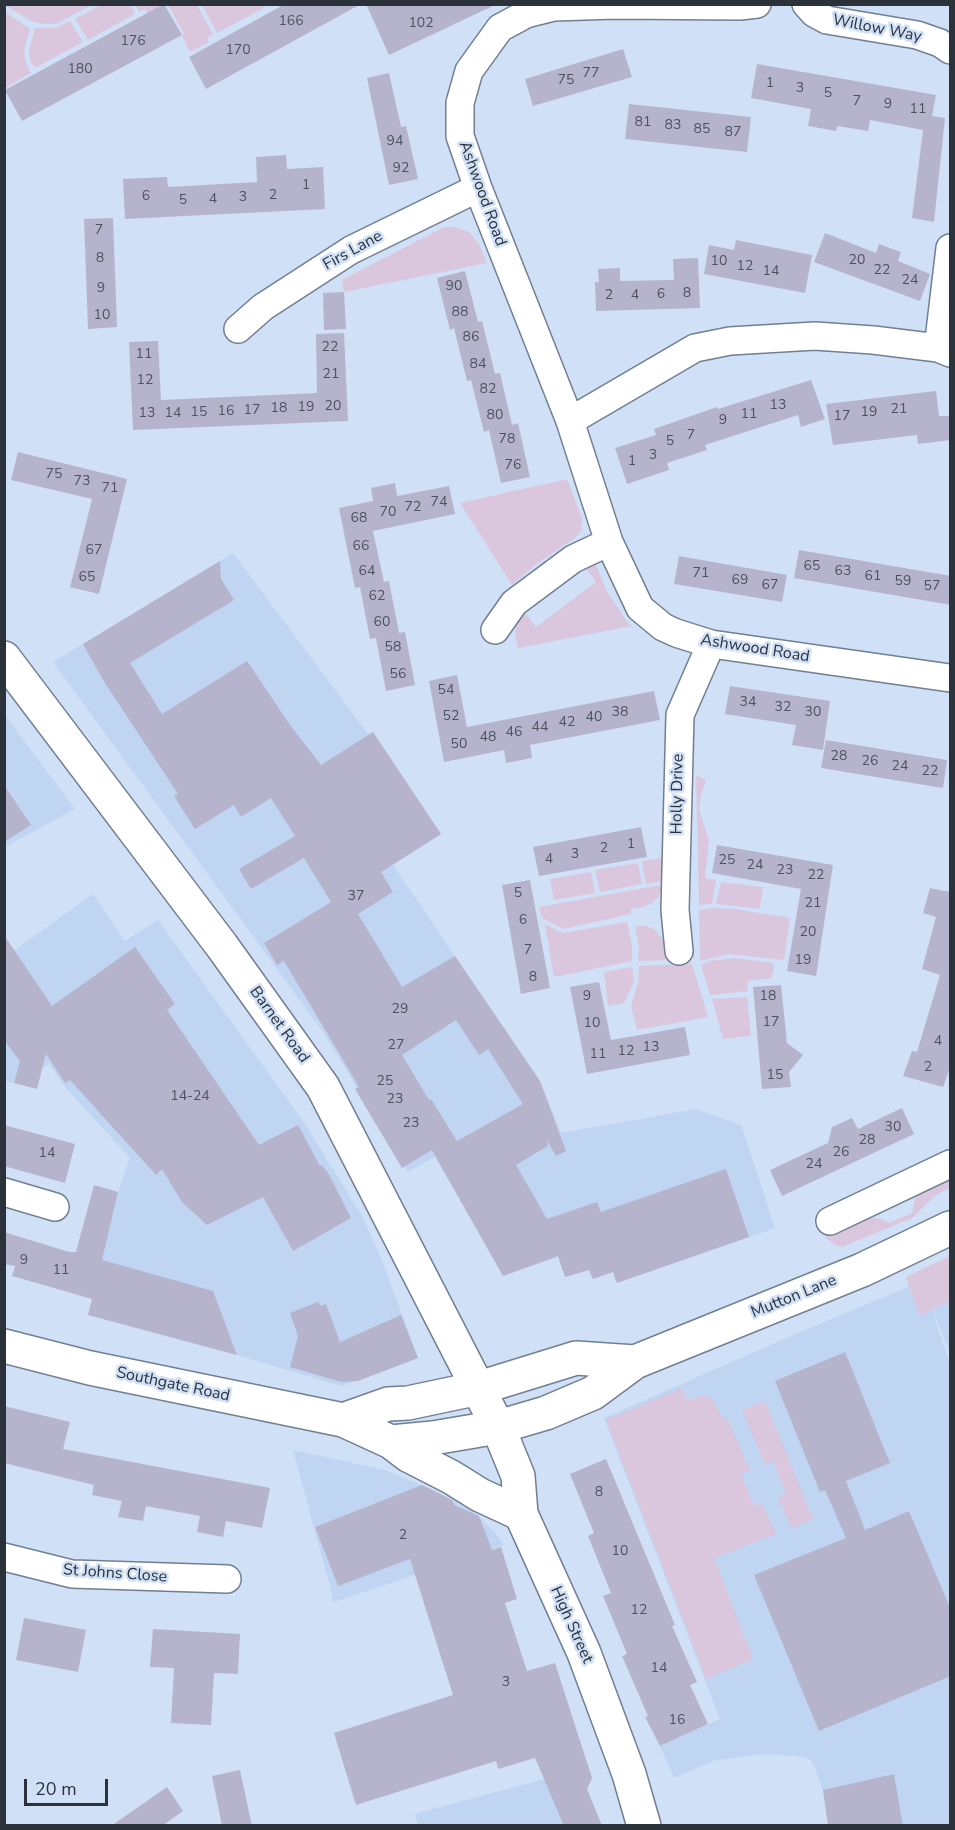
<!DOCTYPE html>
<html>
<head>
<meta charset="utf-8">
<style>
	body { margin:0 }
	#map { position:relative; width:955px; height:1830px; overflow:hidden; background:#d0e0f6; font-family:"Nunito Sans",sans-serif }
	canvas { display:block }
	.frame { position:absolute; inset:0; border:6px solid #2b323a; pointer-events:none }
	.scale { position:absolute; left:24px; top:1779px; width:84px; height:27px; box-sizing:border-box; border:3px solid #2b323a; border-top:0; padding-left:8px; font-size:18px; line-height:21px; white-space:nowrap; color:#2b323a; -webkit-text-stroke:4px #d0e0f6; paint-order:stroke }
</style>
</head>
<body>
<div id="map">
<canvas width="955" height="1830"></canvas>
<div class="frame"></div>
<div class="scale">20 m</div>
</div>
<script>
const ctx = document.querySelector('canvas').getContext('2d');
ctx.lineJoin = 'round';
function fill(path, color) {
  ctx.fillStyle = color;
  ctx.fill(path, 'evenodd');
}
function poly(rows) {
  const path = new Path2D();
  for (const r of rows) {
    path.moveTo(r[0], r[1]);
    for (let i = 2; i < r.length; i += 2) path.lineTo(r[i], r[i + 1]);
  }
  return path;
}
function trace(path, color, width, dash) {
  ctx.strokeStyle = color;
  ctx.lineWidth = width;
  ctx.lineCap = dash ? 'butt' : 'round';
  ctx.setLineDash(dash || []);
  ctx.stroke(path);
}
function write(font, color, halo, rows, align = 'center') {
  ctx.font = font + ' "Nunito Sans",sans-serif';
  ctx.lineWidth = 5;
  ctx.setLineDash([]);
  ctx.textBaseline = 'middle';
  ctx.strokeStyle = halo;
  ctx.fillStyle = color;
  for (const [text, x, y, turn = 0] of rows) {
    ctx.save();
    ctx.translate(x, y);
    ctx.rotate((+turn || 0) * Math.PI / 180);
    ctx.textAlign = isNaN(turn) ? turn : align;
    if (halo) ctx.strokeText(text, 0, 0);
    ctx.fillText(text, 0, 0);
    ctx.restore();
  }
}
fill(poly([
	[233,553,368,734,373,732,441,834,393,865,540,1081,561,1133,696,1109,741,1125,775,1228,617,1283,613,1272,593,1279,588,1270,565,1277,558,1257,503,1276,435,1157,408,1172,323,1032,53,662],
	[4,714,75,809,5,847,4,847],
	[93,894,125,941,158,920,305,1124,362,1216,383,1263,418,1358,341,1386,237,1355,88,1315,118,1192,130,1158,65,1087,49,1064,42,1068,20,1062,14,1083,5,1081,5,957],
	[950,1270,950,1353,929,1301,950,1364,950,1825,829,1825,823,1790,815,1768,811,1761,805,1757,766,1754,723,1759,713,1761,674,1778,660,1746,720,1719,604,1418,807,1329],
	[293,1450,385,1470,422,1485,452,1499,479,1516,497,1535,504,1545,334,1602],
	[587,1763,592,1778,587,1789,602,1825,418,1825,415,1814,544,1779]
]), '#c0d5f1');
fill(poly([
	[4,5,5,4,92,5,56,24,44,24,31,21],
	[101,5,130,5,135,14,88,40,75,19],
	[135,5,163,5,147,13,145,9,139,12],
	[168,5,197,5,213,34,207,38,209,42,190,52,182,36,184,34],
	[262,5,266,7,217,33,202,5],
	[5,12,30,29,24,52,26,63,31,73,5,88],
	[70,21,83,42,35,68,30,61,29,50,35,28,56,28],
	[444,227,454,227,469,232,479,244,487,263,344,292,342,280],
	[567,479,582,518,581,531,575,538,535,565,512,585,460,503],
	[582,563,593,563,597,567,606,590,626,620,632,626,518,648,515,634,516,622,522,609,536,627,596,582],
	[696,775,706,780,701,795,699,809,709,841,705,878,716,880,712,904,699,905],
	[669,857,668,880,646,884,642,861],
	[638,863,642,884,600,892,595,870],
	[591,872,595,893,554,900,550,879],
	[721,882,763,887,760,909,716,904],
	[666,884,658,897,651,904,643,907,631,909,631,914,563,929,542,918,539,907],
	[714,908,735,909,790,918,784,960,729,954,700,961,699,910],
	[627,922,632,946,632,961,554,977,545,924,563,933],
	[635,926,647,926,655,930,669,947,672,960,638,961,639,947],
	[736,958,773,963,774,970,771,978,747,981,748,991,710,995,701,965,710,961],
	[692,964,708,1017,637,1030,631,1006,638,983,639,966],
	[632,967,634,981,624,1003,608,1006,604,972],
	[747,997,751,1036,723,1039,712,999],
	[950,1175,950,1188,935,1196,912,1218,842,1247,835,1245,825,1237,865,1216,881,1219,889,1223,912,1213,916,1195,923,1188],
	[950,1256,950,1301,920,1316,906,1277],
	[682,1388,687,1400,701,1396,709,1397,714,1402,723,1419,727,1418,750,1470,741,1474,751,1498,755,1506,762,1503,776,1534,714,1558,753,1659,706,1679,606,1420],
	[765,1401,813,1519,791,1528,778,1497,786,1493,773,1461,765,1464,742,1410]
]), '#dbc7dd');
fill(poly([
	[164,4,182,35,22,121,5,90],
	[285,4,361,4,206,89,189,57],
	[366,4,497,4,389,55],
	[623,49,632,77,533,106,525,79],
	[757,64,936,95,932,116,945,118,934,222,912,218,923,130,870,120,868,131,837,126,836,131,808,126,811,109,751,98],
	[389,73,401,127,406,126,418,179,389,185,367,78],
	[629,104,751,117,747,152,625,139],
	[286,155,287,169,323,167,325,209,125,219,123,179,167,177,168,187,257,182,256,157],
	[113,218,117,327,88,329,84,219],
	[825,233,876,253,879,244,901,252,898,261,930,274,920,301,814,262],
	[736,240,812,255,805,293,704,274,709,245,734,250],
	[698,258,700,308,596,311,595,282,599,282,598,269,620,268,620,281,674,280,673,259],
	[465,271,478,322,482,321,495,374,500,373,512,425,518,423,530,477,501,483,489,430,484,432,471,380,467,381,454,328,450,330,437,278],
	[344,292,346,329,324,330,323,293],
	[344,333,348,421,133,430,129,342,158,341,161,400,317,393,316,334],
	[811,380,825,419,801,427,798,415,705,445,707,450,667,463,669,470,627,484,615,448,656,435,654,429,717,407,718,409],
	[936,391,939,416,951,416,951,440,918,444,917,435,833,445,826,404],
	[18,452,127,479,99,594,70,587,92,499,11,480],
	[395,483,397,496,449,486,455,514,373,531,384,582,389,581,399,633,405,632,415,685,386,691,376,638,370,639,360,587,355,588,339,508,373,501,371,488],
	[799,550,951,576,951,605,794,578],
	[679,556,787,575,782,602,674,584],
	[220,561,221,579,234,600,130,663,162,714,247,661,290,725,321,765,373,732,441,834,381,872,393,892,358,914,402,987,455,956,540,1081,566,1151,556,1156,546,1139,548,1146,516,1165,547,1219,597,1202,601,1212,726,1169,749,1237,617,1283,613,1272,593,1279,589,1270,565,1277,558,1256,503,1276,432,1150,402,1168,355,1089,359,1087,284,961,277,965,264,943,331,902,304,858,251,889,239,869,295,836,271,798,241,817,234,805,195,829,174,796,178,794,103,680,83,644],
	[456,1020,479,1055,488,1049,523,1104,457,1141,431,1099,429,1100,402,1055],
	[457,675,467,727,654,691,660,720,530,745,532,758,506,763,504,750,444,762,429,681],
	[730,686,830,701,823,750,792,745,796,725,725,714],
	[826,740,947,760,943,788,821,768],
	[4,785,31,825,4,842],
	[641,827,647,857,539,876,533,847],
	[717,845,833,865,816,976,787,971,801,889,712,873],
	[530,880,550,988,521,994,502,885],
	[930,888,944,891,951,891,951,1065,943,1087,903,1076,912,1051,917,1052,940,975,922,969,936,917,923,913],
	[4,935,52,1006,135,947,175,1004,167,1010,259,1145,298,1125,320,1166,322,1165,328,1173,351,1218,293,1251,263,1197,207,1225,182,1202,162,1169,156,1175,70,1080,65,1083,46,1054,37,1089,14,1083,20,1061,4,1040],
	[599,982,611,1040,685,1027,690,1055,587,1074,570,987],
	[781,985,787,1043,803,1055,789,1072,791,1087,762,1089,753,987],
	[902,1108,914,1134,782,1196,770,1170,828,1143,832,1127,852,1118,858,1129],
	[4,1125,75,1144,65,1183,4,1166],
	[94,1185,118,1192,102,1260,213,1291,237,1355,88,1315,92,1299,12,1276,15,1266,4,1264,4,1232,69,1252,76,1252],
	[318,1302,320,1306,326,1304,340,1342,401,1315,418,1358,358,1381,341,1382,290,1367,298,1336,290,1313],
	[845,1352,890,1463,846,1481,865,1530,909,1511,951,1610,951,1676,819,1731,754,1575,846,1538,825,1490,820,1492,775,1381],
	[4,1406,70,1422,63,1449,270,1488,262,1528,226,1521,223,1537,197,1532,200,1516,146,1506,143,1521,118,1517,122,1501,92,1495,94,1485,4,1463],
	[606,1459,675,1625,672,1626,697,1682,690,1685,708,1724,660,1746,645,1717,648,1716,622,1656,627,1654,603,1596,611,1593,588,1536,594,1533,570,1474],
	[422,1485,452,1500,454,1505,479,1516,492,1550,501,1547,517,1599,505,1603,527,1671,555,1663,592,1778,587,1789,602,1826,564,1826,535,1758,498,1769,496,1761,356,1805,334,1733,453,1695,410,1559,338,1586,315,1527],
	[24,1618,86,1630,78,1672,16,1660],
	[153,1629,240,1634,238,1674,214,1673,211,1725,171,1723,174,1668,150,1667],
	[240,1770,252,1826,222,1826,212,1776],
	[894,1774,903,1826,828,1826,823,1790],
	[167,1787,183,1811,162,1826,111,1826]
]), '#b6b4cd');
const minor = poly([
	[757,4,740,6,615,5,554,7,526,14,500,28,469,71,460,103,460,136,478,188,570,421,609,542,640,608,663,627,676,633,711,644,950,678],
	[806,4,814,13,827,20,917,35,940,43,950,50],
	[238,329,263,307,351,250,478,188],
	[938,348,950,248],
	[570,421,695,348,730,341,815,336,873,340,938,348,950,353],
	[495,630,514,603,573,559,609,542],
	[679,951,675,910,680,715,711,644],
	[4,1192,55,1207],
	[830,1221,950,1164],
	[4,1557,72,1574,227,1579]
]);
const secondary = poly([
	[479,1388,576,1358,635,1362],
	[498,1427,546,1413,593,1393,635,1362,862,1270,950,1228]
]);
const primary = poly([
	[4,658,222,946,323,1087,498,1427,518,1476,521,1514,584,1653,629,1774,644,1826],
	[4,1346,90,1368,343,1420,391,1442,433,1438,498,1427],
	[343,1420,388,1404,408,1403,479,1388],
	[391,1442,408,1455,451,1477,480,1495,521,1514]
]);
trace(minor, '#707f92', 30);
trace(secondary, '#707f92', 36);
trace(primary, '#707f92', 36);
trace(minor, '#fff', 27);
trace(secondary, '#fff', 33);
trace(primary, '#fff', 33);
write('14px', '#4e525f', null, [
	["166",291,22],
	["102",421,24],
	["176",133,42],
	["170",238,51],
	["180",80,70],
	["77",591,74],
	["75",566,81],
	["1",770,84],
	["3",800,89],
	["5",828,94],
	["7",857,102],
	["9",888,105],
	["11",918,110],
	["81",643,123],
	["83",673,126],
	["85",702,130],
	["87",733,133],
	["94",395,142],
	["92",401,169],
	["1",306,186],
	["2",273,196],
	["6",146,197],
	["3",243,198],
	["4",213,200],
	["5",183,201],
	["7",99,231],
	["8",100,259],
	["20",857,261],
	["10",719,262],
	["12",745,267],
	["22",882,271],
	["14",771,272],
	["24",910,281],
	["90",454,287],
	["9",101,289],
	["8",687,294],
	["6",661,295],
	["2",609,296],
	["4",635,296],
	["88",460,313],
	["10",102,316],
	["86",471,338],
	["22",330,348],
	["11",144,355],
	["84",478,365],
	["21",331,375],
	["12",145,381],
	["82",488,390],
	["13",778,406],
	["20",333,407],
	["19",306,408],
	["18",279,409],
	["21",899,410],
	["17",252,411],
	["16",226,412],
	["15",199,413],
	["19",869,413],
	["13",147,414],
	["14",173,414],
	["11",749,415],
	["80",495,416],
	["17",842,417],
	["9",723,421],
	["7",691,436],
	["78",507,440],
	["5",670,442],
	["3",653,456],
	["1",632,462],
	["76",513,466],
	["75",54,475],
	["73",82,482],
	["71",110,489],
	["74",439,503],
	["72",413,508],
	["70",388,513],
	["68",359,519],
	["66",361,547],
	["67",94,551],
	["65",812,567],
	["64",367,572],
	["63",843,572],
	["71",701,574],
	["61",873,577],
	["65",87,578],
	["69",740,581],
	["59",903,582],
	["67",770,586],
	["57",932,587],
	["62",377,597],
	["60",382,623],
	["58",393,648],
	["56",398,675],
	["54",446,691],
	["34",748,703],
	["32",783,708],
	["38",620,713],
	["30",813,713],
	["52",451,717],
	["40",594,718],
	["42",567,723],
	["44",540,728],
	["46",514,733],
	["48",488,738],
	["50",459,745],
	["28",839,757],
	["26",870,762],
	["24",900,767],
	["22",930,772],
	["1",631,845],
	["2",604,849],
	["3",575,855],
	["4",549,860],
	["25",727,861],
	["24",755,866],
	["23",785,871],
	["22",816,876],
	["5",518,894],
	["37",356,897],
	["21",813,904],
	["6",523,921],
	["20",808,933],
	["7",528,951],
	["19",803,961],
	["8",533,978],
	["9",587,997],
	["18",768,997],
	["29",400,1010],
	["17",771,1023],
	["10",592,1024],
	["4",938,1042],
	["27",396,1046],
	["13",651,1048],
	["12",626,1052],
	["11",598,1055],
	["2",928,1068],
	["15",775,1076],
	["25",385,1082],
	["14-24",190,1097],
	["23",395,1100],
	["23",411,1124],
	["30",893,1128],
	["28",867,1141],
	["26",841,1153],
	["14",47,1154],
	["24",814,1165],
	["9",24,1261],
	["11",61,1271],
	["8",599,1493],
	["2",403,1536],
	["10",620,1552],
	["12",639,1611],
	["14",659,1669],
	["3",506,1683],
	["16",677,1721]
]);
write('16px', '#2b323a', '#d0e0f6', [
	["Willow Way",877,29,11],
	["Ashwood Road",482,194,70],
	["Firs Lane",353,251,-29],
	["Ashwood Road",755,649,9],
	["Holly Drive",678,794,-89],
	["Barnet Road",279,1025,54],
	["Mutton Lane",794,1297,-22],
	["Southgate Road",173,1385,12],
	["St Johns Close",115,1574,4],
	["High Street",571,1625,66]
]);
</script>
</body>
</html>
